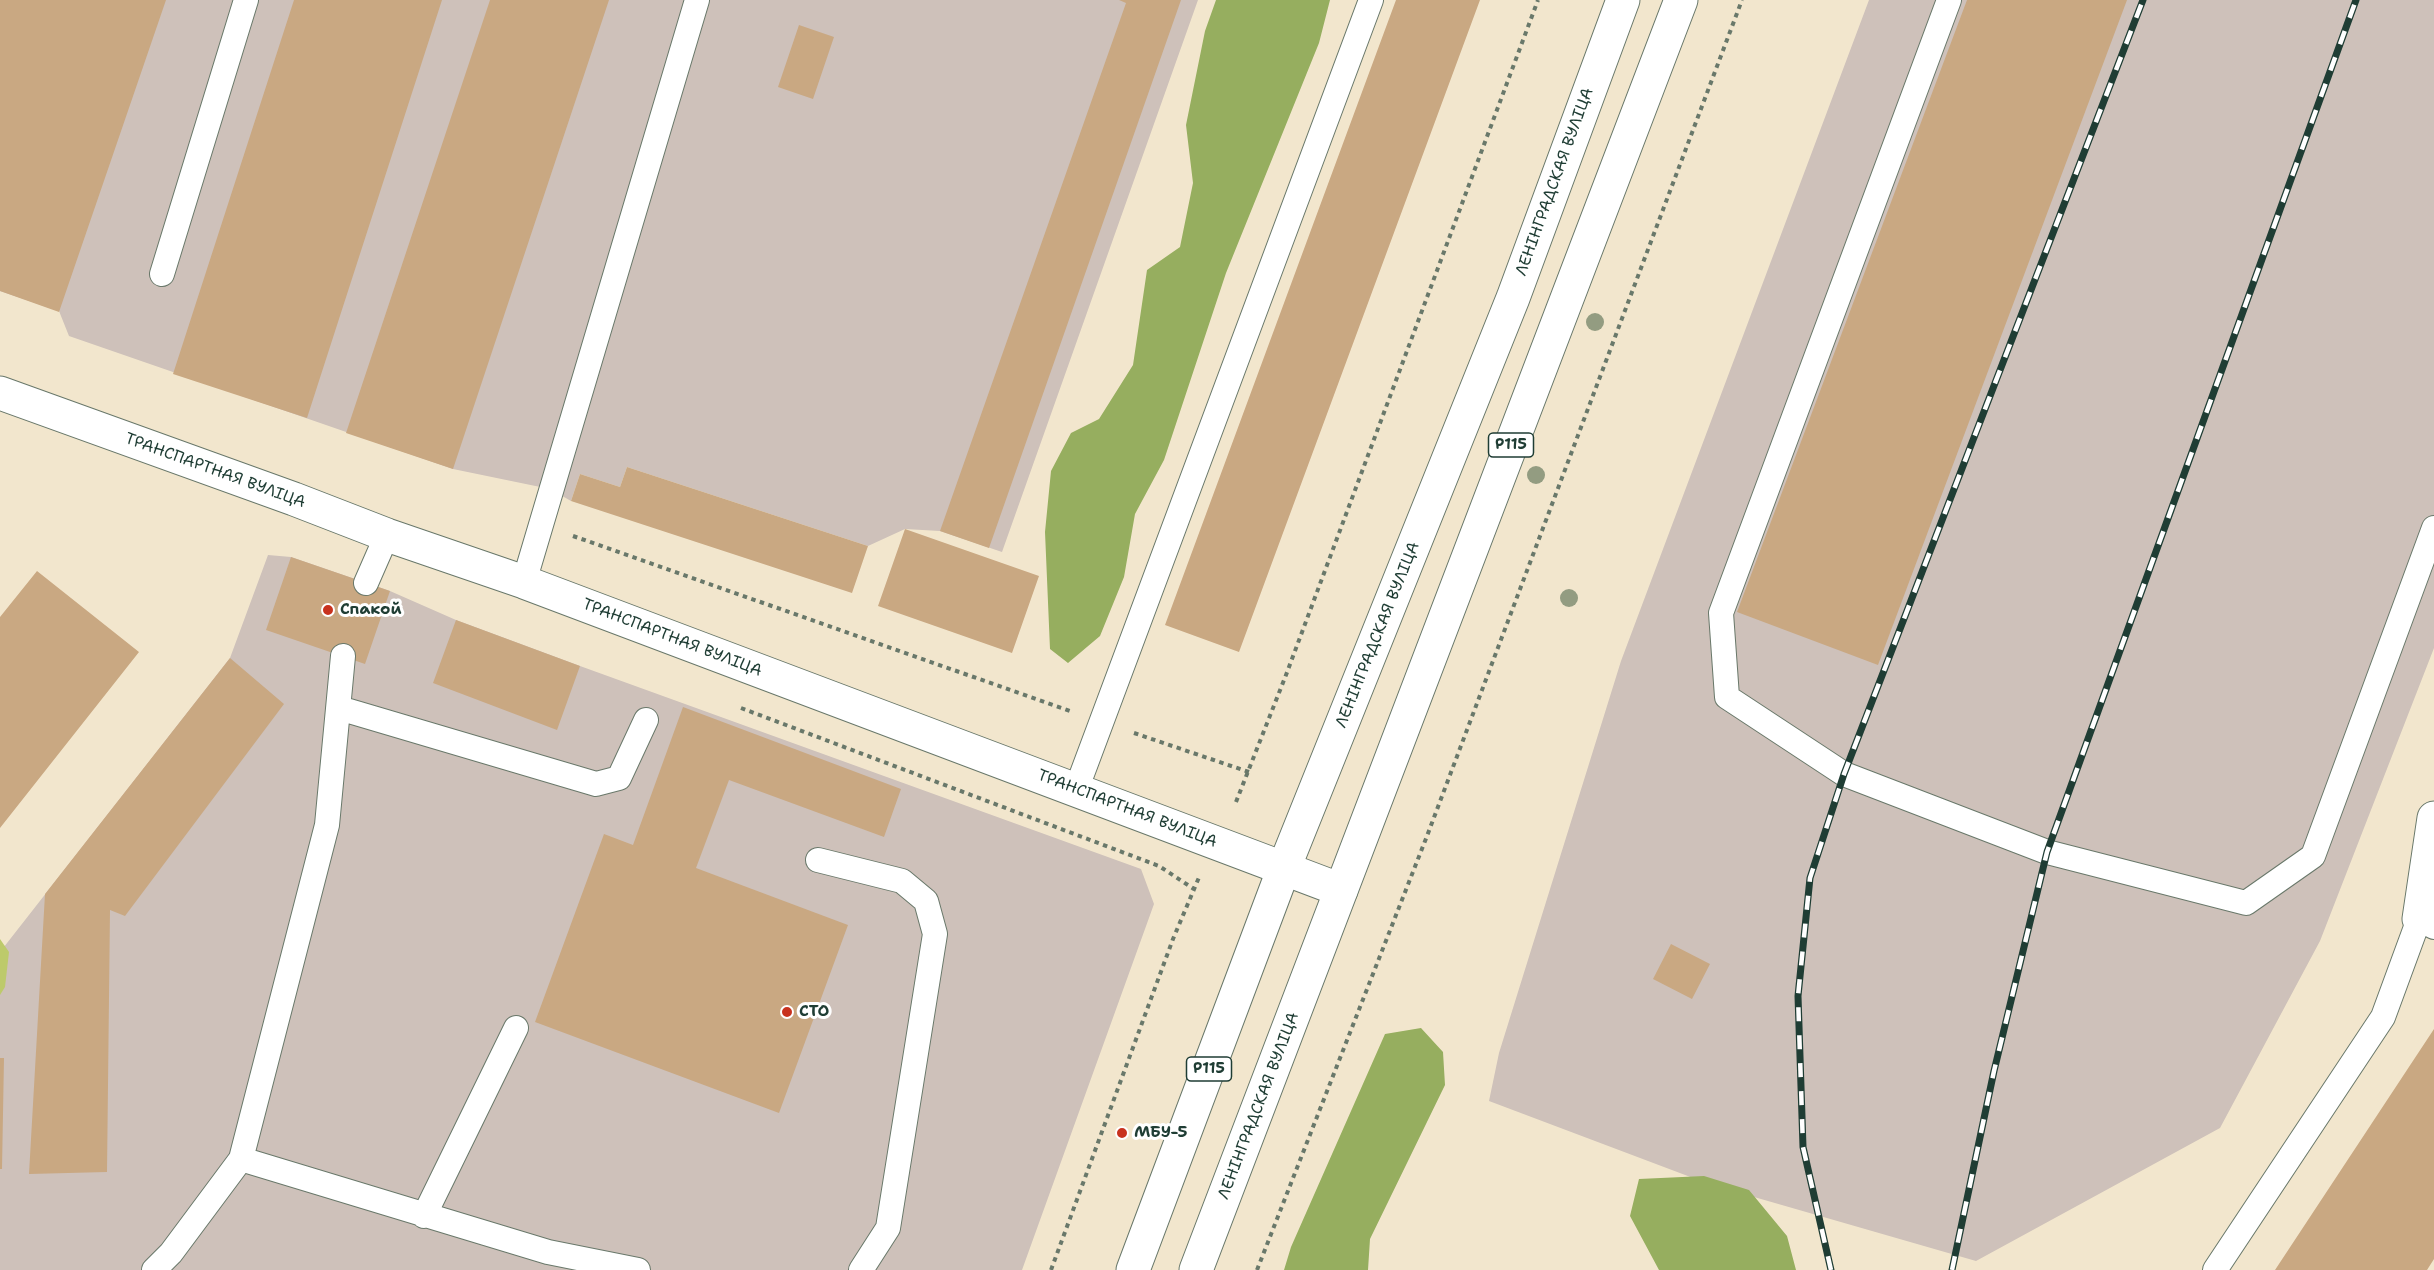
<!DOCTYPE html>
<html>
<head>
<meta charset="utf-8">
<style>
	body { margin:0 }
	canvas { display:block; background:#f2e6cd }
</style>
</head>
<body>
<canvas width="2434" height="1270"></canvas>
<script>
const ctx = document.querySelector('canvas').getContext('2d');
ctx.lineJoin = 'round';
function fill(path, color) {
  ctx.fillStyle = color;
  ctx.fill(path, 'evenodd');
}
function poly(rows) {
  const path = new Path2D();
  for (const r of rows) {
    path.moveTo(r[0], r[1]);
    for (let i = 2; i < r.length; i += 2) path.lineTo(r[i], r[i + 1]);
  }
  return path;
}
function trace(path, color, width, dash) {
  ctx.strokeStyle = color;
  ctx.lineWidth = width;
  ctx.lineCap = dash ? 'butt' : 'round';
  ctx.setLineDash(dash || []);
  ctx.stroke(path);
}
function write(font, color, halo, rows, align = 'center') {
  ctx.font = font + ' "Shantell Sans",sans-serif';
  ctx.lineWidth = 6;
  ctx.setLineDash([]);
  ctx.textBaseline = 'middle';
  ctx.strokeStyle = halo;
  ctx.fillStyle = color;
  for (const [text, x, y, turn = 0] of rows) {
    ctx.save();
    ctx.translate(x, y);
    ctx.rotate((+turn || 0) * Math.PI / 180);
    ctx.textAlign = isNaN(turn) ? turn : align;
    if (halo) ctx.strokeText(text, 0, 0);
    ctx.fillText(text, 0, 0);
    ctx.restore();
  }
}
fill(poly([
	[0,0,1198,0,1002,552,940,531,905,529,868,546,627,467,620,487,580,474,571,501,550,489,453,469,69,336,59,311,0,291],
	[1869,0,2434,0,2434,648,2320,941,2220,1128,1976,1261,1709,1184,1489,1101,1499,1053,1621,661],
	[268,555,291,557,390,591,456,620,580,666,1141,869,1154,904,1022,1270,0,1270,0,952,230,658]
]), '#cec1ba');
fill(poly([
	[0,939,9,952,5,987,0,995]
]), '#bdca6b');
fill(poly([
	[1216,0,1330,0,1319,43,1226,273,1164,460,1135,514,1124,577,1100,636,1068,663,1050,649,1045,532,1051,471,1071,433,1099,419,1133,365,1147,270,1180,247,1193,183,1186,125,1205,31],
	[1421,1028,1443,1052,1445,1085,1370,1239,1368,1270,1284,1270,1291,1247,1385,1034],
	[1704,1176,1749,1190,1787,1236,1796,1270,1659,1270,1630,1216,1639,1179]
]), '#96ae5f');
fill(poly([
	[0,0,166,0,59,312,0,291],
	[294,0,442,0,307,418,173,374],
	[490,0,609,0,453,469,346,433],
	[1119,0,1181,0,989,548,940,531,1126,3],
	[1396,0,1480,0,1239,652,1165,625],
	[1967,0,2127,0,1878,665,1737,612],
	[799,25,834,37,813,99,778,87],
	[627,467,868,546,852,593,571,501,580,474,620,487],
	[905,529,1039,576,1012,653,878,606],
	[291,557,390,591,365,664,266,630],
	[37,571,139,652,0,828,0,617],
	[456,620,580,666,557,730,433,683],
	[230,658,284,704,125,916,110,910,107,1172,29,1174,45,894],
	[683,707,901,789,884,837,729,780,696,868,848,925,779,1113,535,1022,604,834,633,845],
	[1671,944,1710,964,1692,999,1653,979],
	[2434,1029,2434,1259,2427,1270,2275,1270],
	[0,1058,4,1058,2,1169,0,1169]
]), '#c9a882');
const service = poly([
	[1949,0,1721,613,1727,697,1844,774,2047,852,2246,903,2313,856,2434,528],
	[162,274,246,0],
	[524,582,697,0],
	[366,583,387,535],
	[339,708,596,784,619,778,646,720],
	[1076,790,1371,0],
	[818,860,902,881,926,901,935,934,888,1228,861,1270],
	[241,1159,548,1252,638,1270],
	[424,1216,516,1028],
	[154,1270,171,1253,241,1159,327,825,343,656],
	[2215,1270,2383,1017,2419,919,2434,927]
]);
const minor = poly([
	[2419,919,2434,818]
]);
const secondary = poly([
	[0,393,294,499,387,535,524,582,1341,890]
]);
const primary = poly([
	[1133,1270,1284,868,1513,298,1623,0],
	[1196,1270,1681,0]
]);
trace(service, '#69786a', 26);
trace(minor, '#69786a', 35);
trace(secondary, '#69786a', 35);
trace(primary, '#69786a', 35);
trace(poly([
	[573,536,1070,711],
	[741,708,1159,866,1194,889],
	[1134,733,1249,772],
	[1236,802,1286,675,1538,0],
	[1051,1270,1173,939,1200,875],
	[1257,1270,1427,836,1742,0]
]), '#69786a', 4, [4.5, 4.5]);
trace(service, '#fff', 24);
trace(minor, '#fff', 33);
trace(secondary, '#fff', 33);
trace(primary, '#fff', 33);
const rail = poly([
	[1831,1270,1803,1147,1798,996,1810,878,1844,774,2143,0],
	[1952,1270,1994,1071,2047,852,2356,0]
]);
trace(rail, '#1f3d34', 7);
trace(rail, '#fff', 4.5, [14]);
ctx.fillStyle = '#939c81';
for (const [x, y] of [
	[1595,322],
	[1536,475],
	[1569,598]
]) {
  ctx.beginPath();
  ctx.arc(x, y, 9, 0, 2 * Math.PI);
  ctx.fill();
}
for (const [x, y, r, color] of [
	[328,610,6,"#c8321e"],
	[787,1012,6,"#c8321e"],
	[1122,1133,6,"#c8321e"]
]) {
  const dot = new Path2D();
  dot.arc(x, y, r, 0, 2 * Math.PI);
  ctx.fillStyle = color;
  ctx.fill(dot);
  trace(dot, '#fff', 2);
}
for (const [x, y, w] of [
	[1511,445,45],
	[1209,1069,45]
]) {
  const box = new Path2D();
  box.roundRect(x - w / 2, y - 12, w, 24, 4.5);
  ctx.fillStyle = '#fff';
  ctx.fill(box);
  trace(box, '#1f3d34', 1.5);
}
write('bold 15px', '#1f3d34', null, [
	["Р115",1511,445],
	["Р115",1209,1069]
]);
write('16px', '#1f3d34', '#fff', [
	["ЛЕНІНГРАДСКАЯ ВУЛІЦА",1555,182,-70],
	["ТРАНСПАРТНАЯ ВУЛІЦА",215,471,20],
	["ЛЕНІНГРАДСКАЯ ВУЛІЦА",1378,635,-68],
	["ТРАНСПАРТНАЯ ВУЛІЦА",672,638,21],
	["ТРАНСПАРТНАЯ ВУЛІЦА",1127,809,21],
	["ЛЕНІНГРАДСКАЯ ВУЛІЦА",1259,1106,-69]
]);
write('bold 16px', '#1f3d34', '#fff', [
	["Спакой",340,610],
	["СТО",799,1012],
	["МБУ-5",1134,1133]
], 'left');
</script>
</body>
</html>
